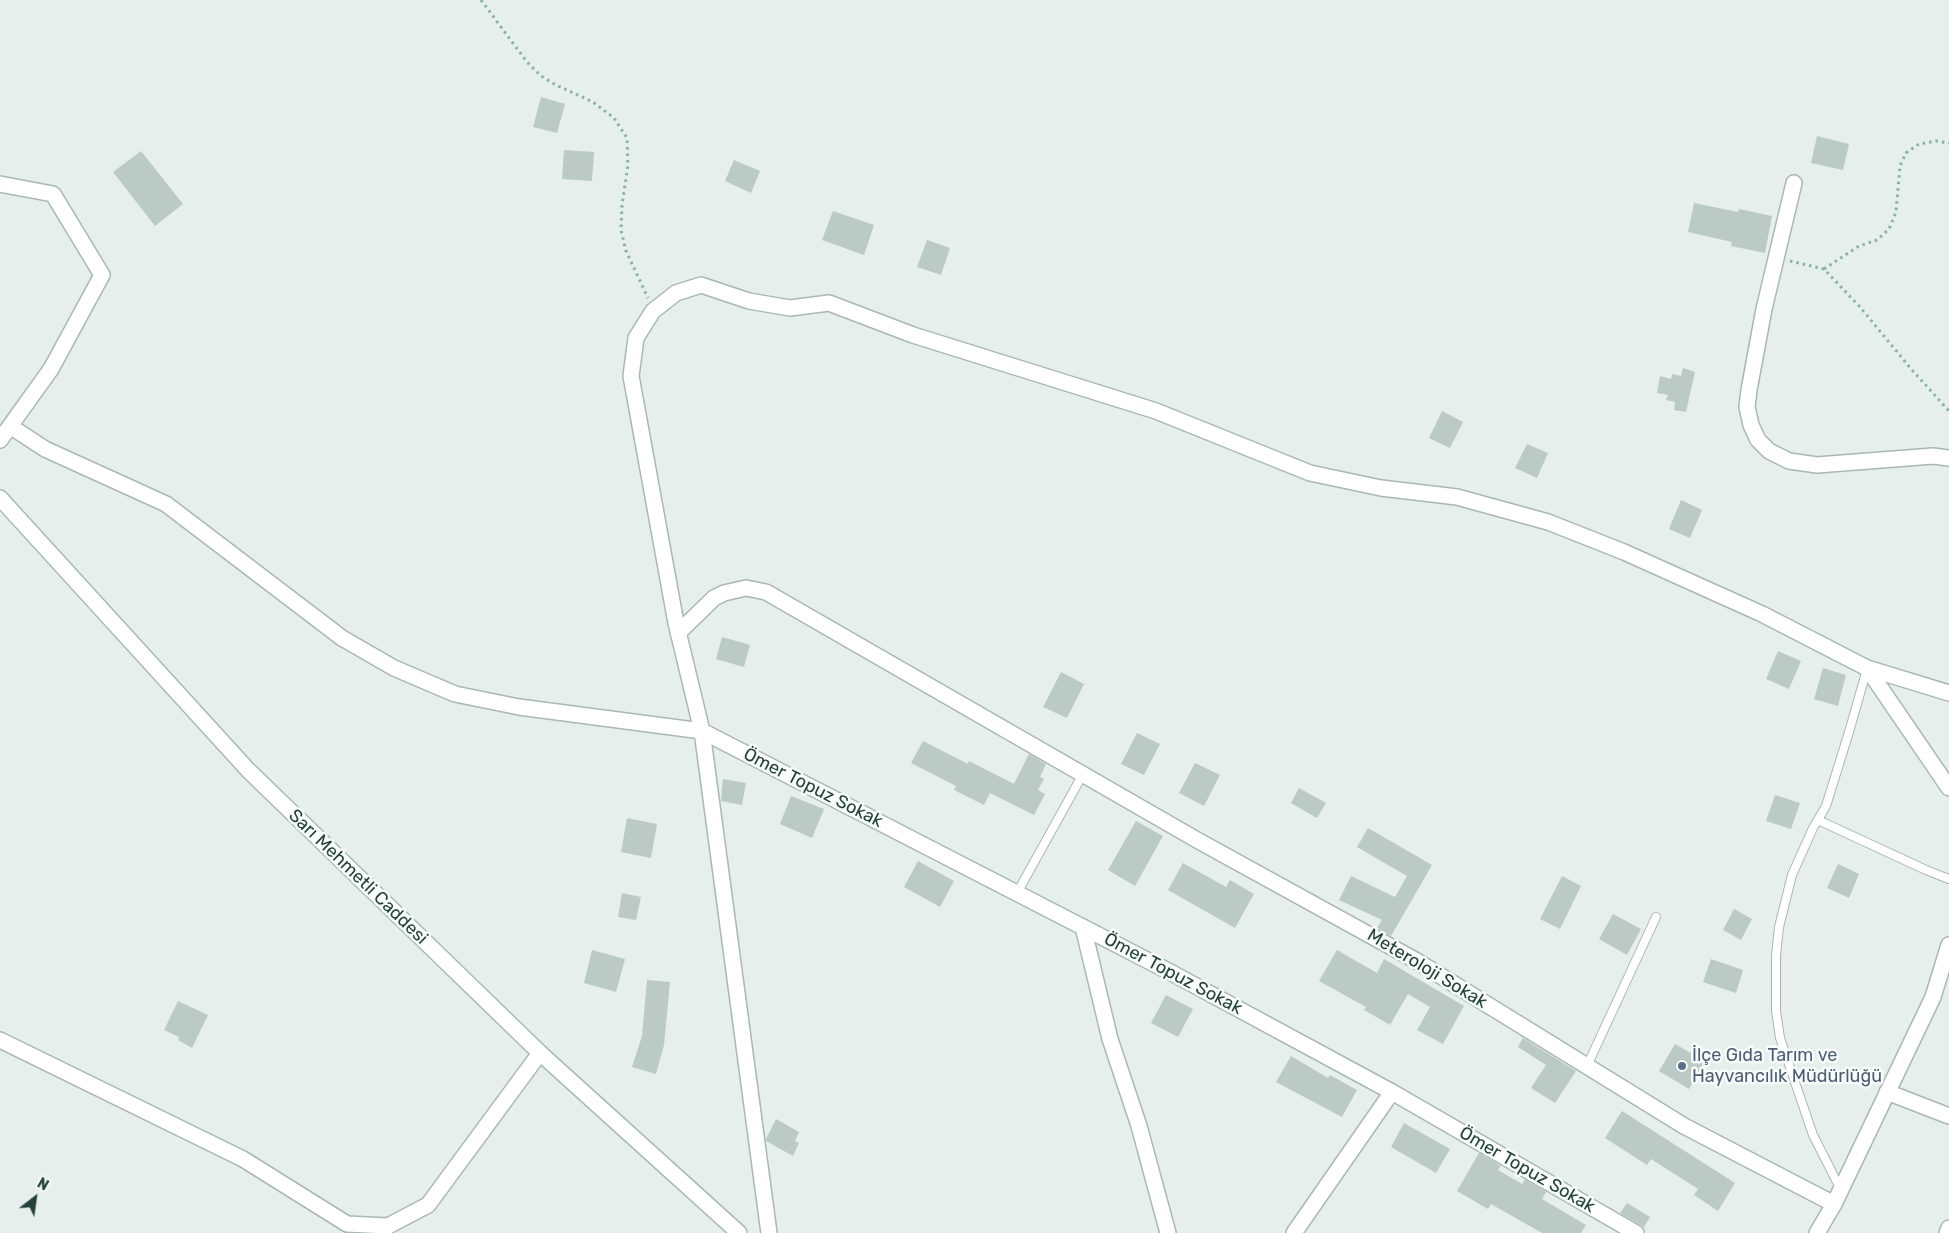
<!DOCTYPE html>
<html>
<head>
<meta charset="utf-8">
<style>
	body { margin:0 }
	#map { position:relative; width:1949px; height:1233px; overflow:hidden; background:#e6efeb; font-family:Rubik,sans-serif }
	canvas { display:block }
	.north { position:absolute; left:10px; top:1173px; width:50px; height:50px; -webkit-text-stroke:4px #f7fbf9; paint-order:stroke; rotate:30deg; font-size:14px; font-weight:700; line-height:20px; text-align:center; color:#24423a }
	.north::after { content:''; display:block; margin:auto; width:18px; height:22px; background:#24423a; clip-path:polygon(50% 0,100% 100%,50% 72%,0 100%) }
</style>
</head>
<body>
<div id="map">
<canvas width="1949" height="1233"></canvas>
<div class="north">N</div>
</div>
<script>
const ctx = document.querySelector('canvas').getContext('2d');
ctx.lineJoin = 'round';
function fill(path, color) {
  ctx.fillStyle = color;
  ctx.fill(path, 'evenodd');
}
function poly(rows) {
  const path = new Path2D();
  for (const r of rows) {
    path.moveTo(r[0], r[1]);
    for (let i = 2; i < r.length; i += 2) path.lineTo(r[i], r[i + 1]);
  }
  return path;
}
function trace(path, color, width, dash) {
  ctx.strokeStyle = color;
  ctx.lineWidth = width;
  ctx.lineCap = dash ? 'butt' : 'round';
  ctx.setLineDash(dash || []);
  ctx.stroke(path);
}
function write(font, color, halo, rows, align = 'center') {
  ctx.font = font + ' Rubik,sans-serif';
  ctx.lineWidth = 5;
  ctx.setLineDash([]);
  ctx.textBaseline = 'middle';
  ctx.strokeStyle = halo;
  ctx.fillStyle = color;
  for (const [text, x, y, turn = 0] of rows) {
    ctx.save();
    ctx.translate(x, y);
    ctx.rotate((+turn || 0) * Math.PI / 180);
    ctx.textAlign = isNaN(turn) ? turn : align;
    if (halo) ctx.strokeText(text, 0, 0);
    ctx.fillText(text, 0, 0);
    ctx.restore();
  }
}
fill(poly([
	[541,97,565,104,557,133,533,127],
	[1817,136,1849,144,1843,170,1811,163],
	[564,150,594,152,592,181,562,179],
	[141,151,183,204,155,226,113,172],
	[734,160,760,171,751,193,725,181],
	[1694,203,1738,212,1739,209,1772,216,1765,253,1731,246,1732,242,1688,232],
	[833,211,874,225,864,255,822,240],
	[927,240,950,248,941,275,917,267],
	[1683,368,1695,372,1686,412,1674,410,1675,402,1666,400,1668,395,1657,393,1660,376,1671,379,1672,374,1681,376],
	[1442,411,1463,422,1450,448,1429,438],
	[1527,444,1548,453,1537,478,1515,468],
	[1681,500,1702,510,1690,538,1669,529],
	[722,637,750,645,744,667,716,659],
	[1778,651,1801,661,1789,689,1766,679],
	[1823,668,1846,675,1838,706,1814,699],
	[1061,672,1084,684,1067,718,1043,707],
	[1137,733,1160,744,1144,775,1121,764],
	[923,741,968,764,969,761,1014,784,1029,754,1046,764,1040,777,1044,779,1038,790,1045,794,1034,815,990,793,984,805,954,790,956,786,911,763],
	[1195,763,1220,775,1204,806,1179,793],
	[723,779,746,783,742,805,721,801],
	[1299,788,1326,803,1317,818,1291,803],
	[1775,795,1800,803,1791,829,1766,821],
	[791,796,824,809,812,838,780,824],
	[627,818,657,824,651,858,621,852],
	[1136,821,1163,836,1135,886,1108,870],
	[1368,828,1432,865,1391,936,1377,928,1382,920,1339,900,1351,876,1395,897,1407,876,1357,847],
	[918,861,954,881,940,907,904,887],
	[1183,863,1226,887,1230,880,1254,894,1235,928,1168,890],
	[1838,864,1859,874,1849,898,1827,888],
	[1562,876,1581,886,1560,929,1540,919],
	[622,893,641,897,636,920,618,917],
	[1734,909,1752,919,1741,940,1723,930],
	[1613,914,1641,929,1627,955,1599,939],
	[592,950,625,959,616,992,584,983],
	[1337,950,1377,973,1384,959,1464,1006,1443,1044,1417,1030,1430,1007,1408,994,1390,1025,1364,1010,1366,1007,1319,981],
	[1711,959,1743,970,1736,993,1703,982],
	[647,980,670,982,664,1045,656,1074,632,1067,642,1036],
	[1166,995,1193,1009,1178,1037,1151,1023],
	[178,1001,208,1015,192,1048,178,1040,179,1037,164,1030],
	[1523,1038,1576,1071,1555,1103,1531,1088,1546,1065,1518,1047],
	[1675,1044,1705,1061,1689,1089,1659,1071],
	[1291,1056,1328,1078,1330,1075,1357,1090,1342,1117,1276,1082],
	[1622,1111,1735,1183,1718,1211,1694,1195,1698,1189,1651,1159,1647,1165,1605,1138],
	[776,1119,799,1132,795,1141,799,1143,793,1156,766,1141,766,1139],
	[1404,1123,1450,1149,1436,1173,1391,1147],
	[1479,1153,1501,1166,1498,1170,1522,1184,1525,1179,1546,1192,1542,1199,1586,1225,1581,1233,1542,1233,1491,1204,1488,1209,1457,1191],
	[1627,1203,1650,1217,1644,1227,1620,1213]
]), '#bbcac4');
const lane = poly([
	[1818,820,1926,870,1949,879],
	[1017,893,1083,774],
	[1587,1066,1656,917],
	[1841,1190,1813,1135,1780,1038,1776,1011,1776,955,1779,927,1792,875,1813,828,1826,806,1849,732,1867,669]
]);
const street = poly([
	[1794,183,1764,309,1749,390,1747,407,1751,425,1758,440,1769,451,1789,461,1817,465,1933,456,1949,458],
	[0,184,53,194,102,275,51,369,0,440],
	[10,426,45,449,166,504,342,638,394,668,455,694,519,707,702,731,1170,972,1392,1092,1636,1233],
	[678,633,714,598,724,593,746,588,766,592,1197,840,1415,960,1684,1126,1834,1204],
	[1867,668,1949,788],
	[1083,927,1110,1039,1139,1126,1168,1233],
	[0,1040,243,1159,347,1224,388,1226,428,1205,540,1053],
	[1887,1092,1949,1116],
	[769,1233,702,731,676,623,631,376,636,338,653,311,676,293,701,285,749,301,790,308,829,303,913,335,1156,411,1310,473,1381,488,1457,497,1548,522,1624,552,1762,614,1867,668,1949,693],
	[1294,1233,1392,1092],
	[1817,1233,1834,1204,1933,997,1949,945],
	[1947,1233,1949,1228]
]);
const secondary = poly([
	[0,498,248,770,540,1053,739,1233]
]);
trace(lane, '#a8b8b2', 10);
trace(street, '#a8b8b2', 18);
trace(secondary, '#a4bbb3', 18);
trace(poly([
	[481,0,527,62,541,76,556,85,593,102,614,118,627,138,628,165,622,205,621,230,626,251,648,298],
	[1790,261,1824,269,1860,307,1912,370,1949,411],
	[1824,269,1859,246,1877,240,1889,229,1896,212,1900,166,1906,153,1919,144,1936,141,1949,143]
]), '#86b3a5', 3, [2.5, 4]);
trace(lane, '#fff', 8);
trace(street, '#fff', 15);
trace(secondary, '#fff', 15);
for (const [x, y, r, color] of [
	[1682,1066,5,"#5c6f8a"]
]) {
  const dot = new Path2D();
  dot.arc(x, y, r, 0, 2 * Math.PI);
  ctx.fillStyle = color;
  ctx.fill(dot);
  trace(dot, '#f7fbf9', 2);
}
write('18px', '#24423a', '#f7fbf9', [
	["Ömer Topuz Sokak",813,788,27],
	["Sarı Mehmetli Caddesi",358,877,44],
	["Meteroloji Sokak",1427,969,31],
	["Ömer Topuz Sokak",1173,974,28],
	["Ömer Topuz Sokak",1527,1170,30]
]);
write('18px', '#4e5e75', '#f7fbf9', [
	["İlçe Gıda Tarım ve",1692,1056],
	["Hayvancılık Müdürlüğü",1692,1077]
], 'left');
</script>
</body>
</html>
